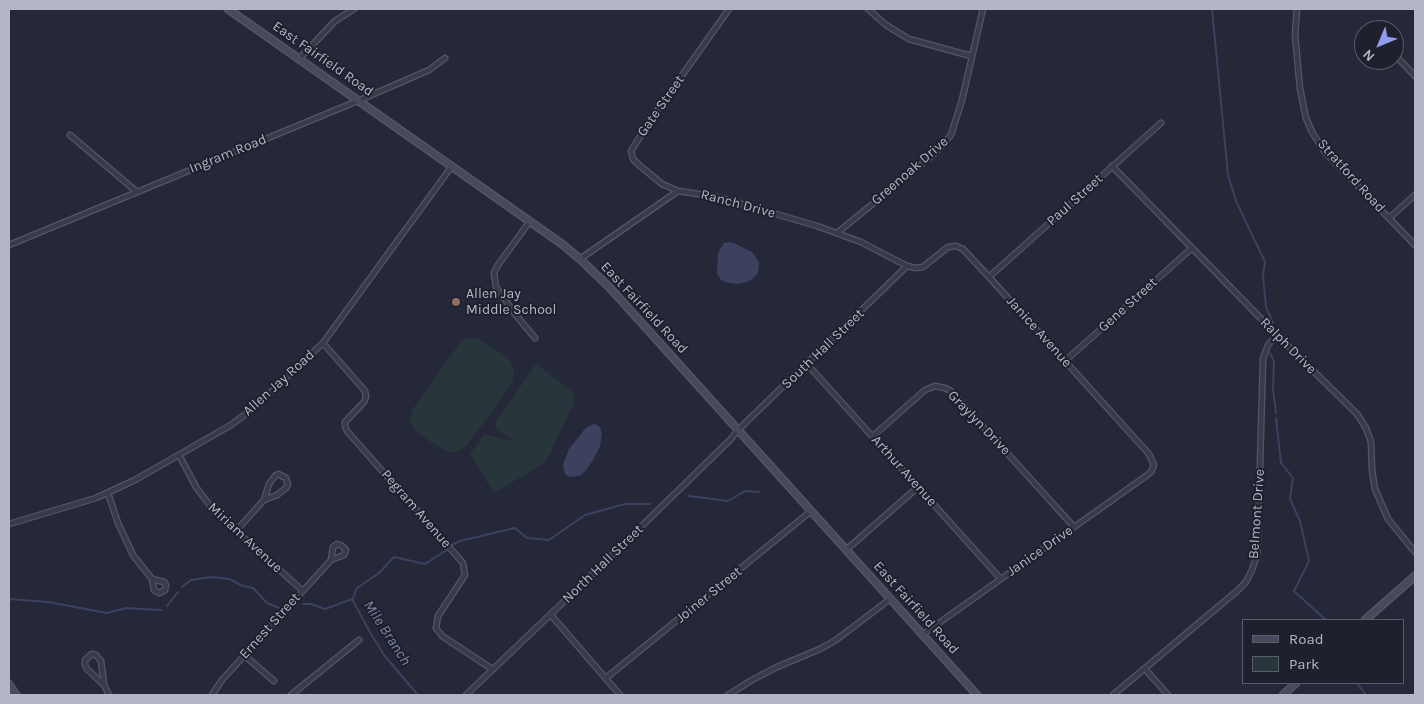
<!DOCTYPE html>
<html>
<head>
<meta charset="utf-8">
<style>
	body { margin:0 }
	#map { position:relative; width:1424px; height:704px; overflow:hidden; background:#252839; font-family:Karla,sans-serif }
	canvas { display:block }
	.frame { position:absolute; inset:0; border:10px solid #b4b6c5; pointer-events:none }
	.legend { position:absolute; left:1242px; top:619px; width:162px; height:65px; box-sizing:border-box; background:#1e202e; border:1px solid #5a5c6a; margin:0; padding:6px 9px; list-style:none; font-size:15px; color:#b4b6c5 }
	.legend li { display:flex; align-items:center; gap:10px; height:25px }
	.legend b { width:25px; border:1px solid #5a5c6a }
	.north { position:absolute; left:1354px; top:20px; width:50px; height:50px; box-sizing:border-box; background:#1e202e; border:1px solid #5a5c6a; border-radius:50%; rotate:225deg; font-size:14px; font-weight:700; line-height:20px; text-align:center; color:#b4b6c5 }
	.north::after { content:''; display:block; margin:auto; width:18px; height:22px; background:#929cec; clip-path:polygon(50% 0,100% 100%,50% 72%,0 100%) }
</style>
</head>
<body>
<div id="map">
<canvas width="1424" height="704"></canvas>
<div class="frame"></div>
<ul class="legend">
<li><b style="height:6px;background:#47495c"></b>Road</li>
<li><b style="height:14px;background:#28353b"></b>Park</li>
</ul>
<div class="north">N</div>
</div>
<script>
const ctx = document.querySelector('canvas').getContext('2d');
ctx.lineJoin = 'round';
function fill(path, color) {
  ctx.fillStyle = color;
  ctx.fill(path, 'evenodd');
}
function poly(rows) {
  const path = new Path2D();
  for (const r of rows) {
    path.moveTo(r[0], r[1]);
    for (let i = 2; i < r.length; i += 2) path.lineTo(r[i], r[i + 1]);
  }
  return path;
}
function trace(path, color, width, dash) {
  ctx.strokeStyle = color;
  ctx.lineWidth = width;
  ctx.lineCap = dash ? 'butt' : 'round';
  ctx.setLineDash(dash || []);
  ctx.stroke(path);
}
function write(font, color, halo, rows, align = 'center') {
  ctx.font = font + ' Karla,sans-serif';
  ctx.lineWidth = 4;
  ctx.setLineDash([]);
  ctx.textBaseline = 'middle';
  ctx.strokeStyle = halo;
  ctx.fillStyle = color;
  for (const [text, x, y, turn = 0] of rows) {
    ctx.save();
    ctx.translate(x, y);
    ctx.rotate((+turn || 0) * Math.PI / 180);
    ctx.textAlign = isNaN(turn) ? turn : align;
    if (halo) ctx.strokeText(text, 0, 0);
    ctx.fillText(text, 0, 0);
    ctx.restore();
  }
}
fill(poly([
	[466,338,477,338,510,359,514,371,513,380,493,411,467,445,458,451,447,452,417,433,410,421,412,410,459,344],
	[536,364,573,392,574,403,546,462,496,492,493,492,470,454,485,434,515,442,496,429,495,423]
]), '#28353b');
fill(poly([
	[730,242,734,243,752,252,759,262,758,273,751,280,739,284,729,283,721,280,717,274,718,253,724,243],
	[595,424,600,427,602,434,600,446,594,458,587,469,581,475,574,477,567,476,564,472,563,464,569,449,584,430,589,426]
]), '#3c4160');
trace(poly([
	[1212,9,1228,175,1236,201,1265,262,1263,275,1266,307,1273,323],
	[1270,353,1274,362,1273,389,1276,413],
	[1276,418,1281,463,1293,478,1290,499,1300,521,1309,561,1294,591,1326,620],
	[689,496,728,501,745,491,759,492],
	[452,545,460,541,515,528,527,538,549,540,585,515,625,504,650,504],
	[182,587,191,580,212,577,229,579,243,586,253,588,267,603,279,608],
	[353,598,357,588,379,573,394,557,425,564,447,550],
	[9,599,48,602,107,613,126,608,161,610],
	[303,604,311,604,325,609,352,599,371,634,384,655,418,695],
	[167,606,178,592],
	[1357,683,1366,695]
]), '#3c4160', 2);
const street = poly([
	[868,9,886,25,909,39,971,56],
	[1297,9,1295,34,1300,89,1306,118,1312,132,1324,151,1415,245],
	[1394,54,1415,76],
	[300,58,335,21,354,9],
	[70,135,137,192],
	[1112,166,1277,335,1357,414,1366,428,1371,442,1372,470,1375,489,1388,519,1415,552],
	[678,191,662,184,639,165,633,159,631,151,649,122,729,9],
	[1389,218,1415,195],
	[530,221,498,265,494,273,496,287,515,314,535,338],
	[837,233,935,153,951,135,962,100,983,9],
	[9,245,360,100,429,70,445,58],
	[580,259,678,191,718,197,817,226,861,242,907,266,915,268,923,267,948,247,956,246,963,249,989,277,1149,454,1154,465,1151,472,1146,476,922,635],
	[989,277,1161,123],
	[323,343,365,391,366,397,364,402,345,422,345,426,347,431,463,563,465,575,438,616,436,628,442,636,492,669],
	[1065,361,1192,248],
	[807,364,1000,578],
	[873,436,925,390,935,386,945,388,951,391,1074,527],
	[179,455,196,487,214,511,303,591],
	[108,493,118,523,133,555,152,579,154,590,159,593,165,590,166,585,164,582,152,579],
	[9,524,96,498,135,480,231,425,255,407,323,343,452,166],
	[236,531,264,500,277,495,286,488,288,485,286,478,278,474,275,476,269,484,264,500],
	[846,550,918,487],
	[551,615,620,695],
	[244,655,274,681],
	[1145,669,1168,695],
	[606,678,811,511],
	[104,685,101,661,96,655,92,654,85,660,85,665,87,669,104,685,109,695],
	[212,695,222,680,331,560,344,555,346,550,342,546,337,544,333,547,331,560],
	[291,695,359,640],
	[466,695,575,591,731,439,737,431,907,266],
	[728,695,752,680,777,667,820,649,836,640,890,599],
	[1113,695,1237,591,1246,582,1252,570,1257,555,1258,536,1263,359,1268,345,1277,335]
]);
const secondary = poly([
	[228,9,562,244,580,259,610,288,648,330,977,695],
	[1365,620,1415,576],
	[9,684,16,695],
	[1283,695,1296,683]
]);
trace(street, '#545664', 7);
trace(secondary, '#545664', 9);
trace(street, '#383b49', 4.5);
trace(secondary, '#47495c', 6);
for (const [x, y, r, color] of [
	[456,302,5,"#8d6e63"]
]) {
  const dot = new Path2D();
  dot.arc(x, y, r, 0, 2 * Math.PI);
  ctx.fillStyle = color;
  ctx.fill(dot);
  trace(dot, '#1e202e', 2);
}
write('14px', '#b4b6c5', '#1e202e', [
	["East Fairfield Road",323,59,35],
	["Gate Street",661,106,-55],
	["Ingram Road",228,154,-22],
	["Greenoak Drive",910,171,-41],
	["Stratford Road",1351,176,48],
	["Paul Street",1075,200,-42],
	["Ranch Drive",738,204,15],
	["Gene Street",1128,305,-42],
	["East Fairfield Road",644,308,47],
	["Janice Avenue",1039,332,48],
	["Ralph Drive",1288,346,45],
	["South Hall Street",823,349,-44],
	["Allen Jay Road",279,383,-42],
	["Graylyn Drive",979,423,46],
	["Arthur Avenue",904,471,48],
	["Pegram Avenue",416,509,49],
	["Belmont Drive",1257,514,-86],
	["Miriam Avenue",245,538,43],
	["Janice Drive",1040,551,-35],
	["North Hall Street",603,564,-44],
	["Joiner Street",709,595,-39],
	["East Fairfield Road",916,608,48],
	["Ernest Street",270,626,-48]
]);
write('14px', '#b4b6c5', '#1e202e', [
	["Allen Jay",466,294],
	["Middle School",466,310]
], 'left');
write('italic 15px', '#7f86aa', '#1e202e', [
	["Mile Branch",387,633,57]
]);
</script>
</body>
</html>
